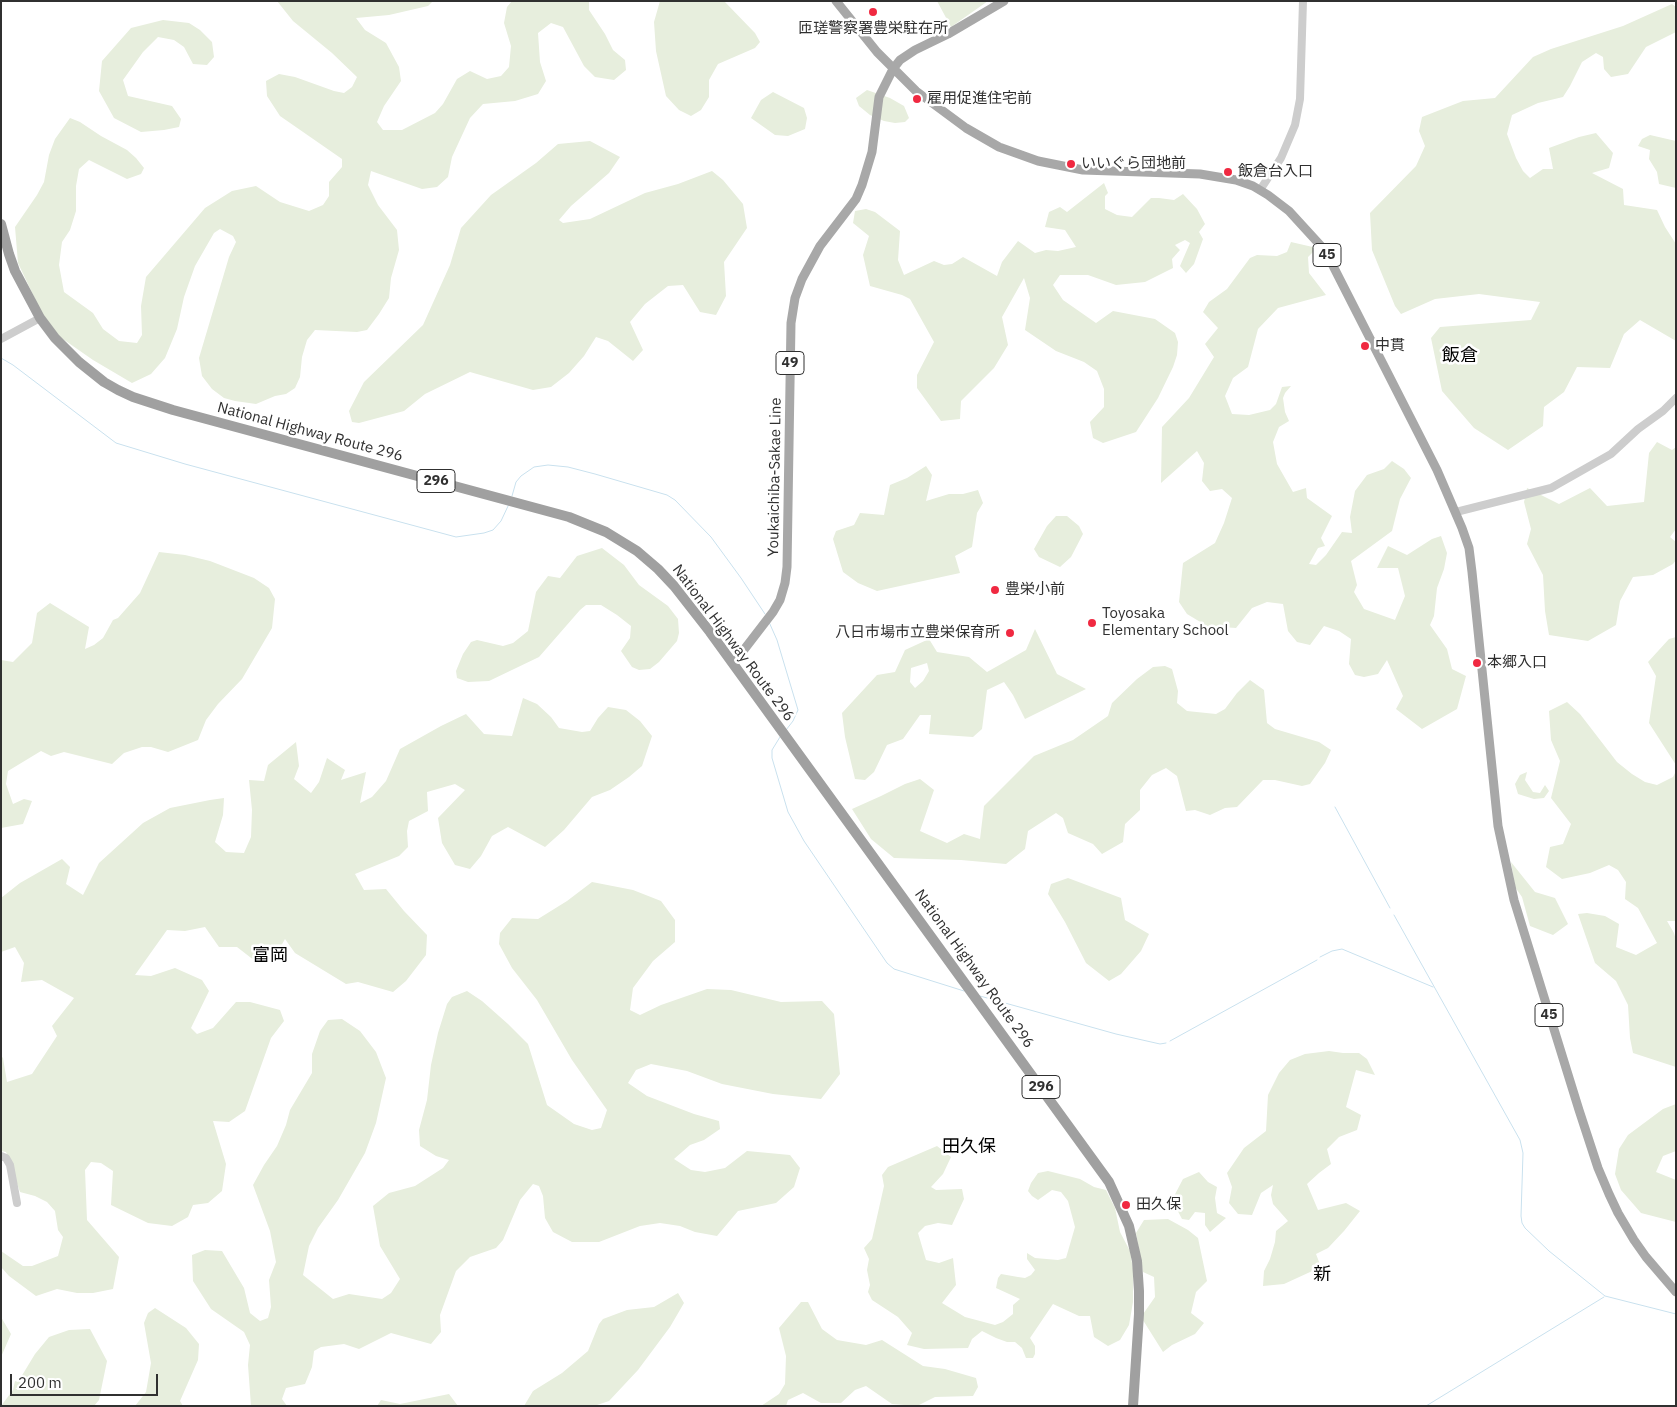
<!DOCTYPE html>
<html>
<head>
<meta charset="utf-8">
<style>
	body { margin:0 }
	#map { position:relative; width:1677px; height:1407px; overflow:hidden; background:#fff; font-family:"IBM Plex Sans",sans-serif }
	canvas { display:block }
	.frame { position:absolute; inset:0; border:2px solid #303030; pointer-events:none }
	.scale { position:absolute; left:10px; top:1374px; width:148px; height:22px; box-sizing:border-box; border:2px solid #303030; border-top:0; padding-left:6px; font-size:15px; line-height:18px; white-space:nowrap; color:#303030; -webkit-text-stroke:4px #fff; paint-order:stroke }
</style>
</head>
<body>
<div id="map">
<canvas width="1677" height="1407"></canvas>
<div class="frame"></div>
<div class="scale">200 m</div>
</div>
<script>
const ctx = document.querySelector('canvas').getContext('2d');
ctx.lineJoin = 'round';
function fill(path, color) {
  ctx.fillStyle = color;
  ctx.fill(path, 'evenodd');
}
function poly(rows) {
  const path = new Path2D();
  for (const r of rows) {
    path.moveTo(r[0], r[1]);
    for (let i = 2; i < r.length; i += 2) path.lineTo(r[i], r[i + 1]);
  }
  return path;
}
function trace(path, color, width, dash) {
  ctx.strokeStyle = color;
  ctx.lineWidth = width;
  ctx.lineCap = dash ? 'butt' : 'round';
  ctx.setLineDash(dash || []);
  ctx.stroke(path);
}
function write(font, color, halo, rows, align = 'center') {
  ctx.font = font + ' "IBM Plex Sans","Noto Sans JP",sans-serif';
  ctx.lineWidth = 5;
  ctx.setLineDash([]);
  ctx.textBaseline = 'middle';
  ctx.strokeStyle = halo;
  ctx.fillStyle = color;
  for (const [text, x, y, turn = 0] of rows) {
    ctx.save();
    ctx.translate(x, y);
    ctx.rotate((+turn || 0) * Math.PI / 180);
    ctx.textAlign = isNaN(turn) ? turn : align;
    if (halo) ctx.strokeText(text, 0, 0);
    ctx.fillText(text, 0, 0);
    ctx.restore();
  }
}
fill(poly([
	[277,1,433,1,428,6,389,15,356,18,365,30,386,43,399,67,401,81,384,106,377,122,383,130,402,130,435,113,443,104,457,79,470,71,487,79,501,76,509,67,511,46,504,23,507,7,512,1,589,1,589,10,605,34,613,50,625,60,626,70,614,80,595,77,584,66,563,27,551,23,538,33,540,62,546,81,538,94,515,101,483,104,470,118,452,157,448,177,437,187,422,189,371,171,368,185,378,205,397,230,399,250,391,278,389,298,379,314,367,330,357,332,315,330,307,340,302,357,300,377,295,388,286,394,275,396,256,404,235,401,224,398,212,389,202,376,199,358,229,257,236,242,233,236,220,229,214,233,195,266,184,297,177,329,165,358,151,374,132,383,93,360,60,337,45,320,18,263,15,227,37,195,44,182,49,155,55,139,70,118,80,122,101,136,127,150,136,158,144,168,141,174,127,179,89,160,79,169,76,186,76,211,70,230,62,242,59,265,64,292,93,313,103,329,119,341,137,343,142,335,141,306,146,277,205,208,232,191,256,186,280,202,309,211,323,205,329,196,329,182,342,167,342,159,280,116,267,96,266,81,279,74,295,77,334,91,344,93,352,87,357,77,332,53,293,21],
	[660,1,724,1,755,33,760,42,755,48,718,64,709,80,709,97,701,110,691,116,679,110,666,96,656,51,654,22],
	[937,1,988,1,951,27],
	[1672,4,1676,7,1676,32,1646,47,1628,74,1611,77,1604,69,1603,57,1596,53,1582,62,1570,86,1563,97,1538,103,1512,115,1507,134,1516,158,1523,171,1530,178,1543,169,1553,169,1549,148,1579,137,1596,133,1613,153,1609,168,1592,173,1623,189,1624,205,1657,210,1665,227,1676,244,1676,341,1640,320,1624,334,1610,368,1577,367,1564,392,1544,407,1543,426,1508,450,1474,428,1442,391,1431,338,1440,327,1531,320,1540,302,1479,294,1435,299,1401,314,1395,306,1372,250,1370,213,1416,166,1425,146,1419,131,1422,117,1463,101,1495,98,1533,57,1551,49,1623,26],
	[163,20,189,23,200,30,212,42,214,57,207,65,193,64,184,47,174,40,158,37,143,52,123,80,128,96,172,106,181,119,179,127,164,130,141,132,114,118,99,91,102,61,131,28],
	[867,90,890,98,904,106,909,118,905,122,895,123,884,121,870,115,859,106,856,98],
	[773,92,804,108,807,118,805,129,788,136,775,135,751,118,761,100],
	[1650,135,1676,141,1676,188,1659,184,1657,172,1649,159,1650,150,1638,146,1642,139],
	[590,141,620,157,609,173,571,206,559,220,563,223,590,219,645,193,678,184,712,171,723,180,743,204,747,228,724,262,726,296,716,315,700,312,683,285,668,286,645,304,630,322,643,350,633,361,608,341,596,337,584,356,569,373,551,387,533,390,470,372,425,394,404,411,359,423,352,422,349,411,364,382,423,325,450,265,461,228,491,195,536,163,558,144],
	[1104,183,1108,193,1105,196,1105,209,1117,215,1132,217,1151,198,1159,198,1174,200,1183,194,1197,209,1205,224,1199,232,1203,239,1194,264,1186,273,1180,266,1190,243,1185,240,1175,245,1180,250,1172,259,1173,268,1145,282,1116,285,1088,275,1060,275,1053,285,1063,300,1096,323,1113,311,1155,319,1175,333,1178,342,1177,355,1173,367,1158,398,1136,432,1103,443,1093,438,1090,422,1104,407,1104,389,1097,371,1084,362,1056,351,1025,330,1030,298,1024,278,1002,317,1008,345,994,368,961,401,960,419,941,421,917,388,917,375,934,342,910,299,902,295,870,286,863,255,869,236,853,223,855,211,866,209,875,212,900,231,898,260,904,275,934,261,944,265,952,264,963,257,997,276,1002,262,1018,241,1035,253,1046,250,1058,251,1076,247,1065,230,1045,227,1049,212,1060,207,1067,212],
	[1291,242,1317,248,1308,257,1309,273,1326,295,1278,308,1258,329,1248,367,1233,378,1225,396,1232,414,1249,415,1270,410,1276,404,1282,387,1291,386,1285,393,1283,398,1285,412,1289,421,1279,427,1273,442,1277,464,1293,492,1306,488,1307,498,1332,516,1321,538,1325,546,1318,548,1309,564,1316,565,1326,555,1342,532,1352,533,1350,517,1355,491,1367,475,1384,469,1392,461,1404,469,1411,478,1400,499,1392,531,1351,561,1357,585,1354,592,1364,609,1395,620,1405,596,1398,568,1377,568,1388,546,1407,555,1432,539,1441,536,1447,553,1444,569,1437,588,1434,616,1430,625,1447,649,1452,669,1466,676,1457,709,1422,729,1396,709,1403,696,1387,660,1378,674,1364,677,1355,675,1349,664,1351,639,1339,631,1324,626,1310,645,1297,642,1288,631,1283,604,1267,602,1252,608,1236,628,1207,626,1187,614,1179,602,1183,563,1215,543,1224,523,1232,498,1222,489,1210,491,1202,481,1204,463,1197,451,1161,483,1162,427,1189,398,1214,357,1205,344,1218,328,1203,312,1209,302,1227,289,1250,258,1257,255,1277,256,1287,252],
	[1657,442,1672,450,1676,447,1676,529,1670,537,1676,542,1676,560,1673,564,1653,575,1633,577,1620,601,1616,625,1588,641,1549,635,1545,611,1543,575,1527,544,1531,529,1524,502,1527,488,1559,504,1590,488,1607,506,1644,502,1649,453],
	[926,466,932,475,926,501,949,494,963,494,978,490,983,503,977,513,972,547,955,556,960,573,877,591,858,583,843,572,833,539,836,531,854,525,860,513,884,515,890,485,907,478],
	[1056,516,1067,516,1079,526,1083,534,1071,557,1060,567,1039,557,1034,549,1047,526],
	[602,548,624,565,639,585,668,606,678,619,679,633,677,641,659,662,650,669,639,670,632,667,621,651,630,638,631,626,617,615,601,605,586,605,580,610,539,657,489,681,468,682,457,678,456,671,463,654,471,642,477,640,503,646,513,643,528,631,536,592,548,576,560,578,577,556],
	[159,552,185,555,210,561,254,578,269,588,275,599,272,628,242,679,218,704,206,720,198,740,168,752,151,747,142,747,124,753,112,764,64,752,51,756,41,751,8,771,6,784,13,804,24,799,32,801,23,824,1,828,1,660,13,662,32,643,37,613,50,603,89,627,85,649,94,645,103,638,113,620,118,618,140,593],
	[1035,629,1057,674,1086,689,1025,719,1013,695,1004,682,987,690,982,729,973,737,929,734,931,715,920,715,903,739,887,745,874,772,865,780,855,779,845,737,842,713,877,675,895,672,905,650,929,639,937,652,969,657,987,672,1026,650],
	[927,663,929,671,923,681,915,688,910,682,911,668],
	[1676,637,1676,765,1649,723,1656,676,1648,662,1669,639],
	[1165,666,1172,669,1178,691,1177,703,1187,711,1216,714,1225,709,1237,693,1250,680,1264,690,1267,723,1275,729,1319,742,1331,750,1325,763,1310,784,1302,786,1275,780,1263,780,1237,807,1225,808,1210,815,1195,810,1186,811,1177,776,1166,768,1152,775,1140,790,1140,810,1125,824,1123,842,1102,854,1093,844,1068,833,1063,818,1056,813,1028,831,1025,849,1006,864,961,860,894,858,871,839,852,809,881,796,905,784,920,779,934,790,920,831,947,843,964,834,980,839,984,806,1034,756,1073,740,1108,716,1112,703,1137,679,1153,667],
	[523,698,537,704,551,717,559,728,582,732,590,731,598,718,608,707,626,710,640,721,652,736,642,766,629,777,610,790,592,797,564,830,545,847,508,827,492,836,481,856,470,869,455,865,442,843,438,818,465,790,455,784,427,792,428,811,409,821,407,831,408,847,399,856,355,874,364,890,386,889,404,911,427,935,426,955,406,981,393,992,358,982,346,984,295,953,285,939,273,960,255,961,237,947,219,947,205,927,185,931,167,930,135,975,151,976,175,968,202,980,209,991,191,1028,197,1034,213,1028,236,1002,250,1002,280,1010,284,1021,271,1038,245,1111,229,1122,213,1121,226,1164,222,1191,208,1203,193,1205,188,1217,172,1226,148,1223,111,1205,113,1171,101,1163,91,1162,85,1170,87,1220,119,1257,113,1289,93,1293,77,1293,57,1289,36,1296,9,1276,1,1267,1,1251,23,1266,32,1266,58,1256,63,1237,58,1230,55,1211,47,1202,35,1196,20,1192,6,1152,1,1151,1,1056,3,1058,7,1082,32,1074,57,1036,52,1026,74,998,42,980,21,982,24,963,15,947,1,952,1,898,20,883,62,859,70,867,66,884,83,895,99,863,143,823,170,808,210,800,224,798,223,815,215,842,226,852,244,853,251,837,252,810,249,780,264,781,268,765,296,742,299,766,294,779,311,793,319,782,327,758,345,770,341,780,366,772,360,803,372,797,386,781,400,749,441,726,466,714,484,734,512,736],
	[1567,702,1580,714,1617,762,1632,774,1645,782,1657,785,1673,777,1676,771,1676,921,1667,921,1674,933,1676,940,1676,1067,1633,1053,1630,1038,1628,1005,1616,981,1595,963,1578,914,1587,913,1605,916,1619,924,1616,947,1636,955,1657,943,1638,908,1625,899,1626,882,1618,870,1609,865,1590,873,1562,879,1546,867,1550,847,1563,844,1571,824,1551,798,1560,761,1551,740,1549,711],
	[1527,772,1525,780,1533,792,1540,793,1545,785,1549,791,1544,798,1534,799,1518,794,1515,784,1520,775],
	[1511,862,1535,892,1555,898,1568,924,1553,935,1530,926,1522,897,1515,887],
	[1068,878,1121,898,1125,920,1149,934,1141,951,1121,974,1109,981,1086,963,1065,922,1048,894,1051,884],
	[592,882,633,890,661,901,675,920,675,942,653,961,633,988,630,1010,640,1015,661,1005,707,989,731,990,781,1002,822,1001,834,1014,840,1074,821,1099,773,1094,722,1084,687,1071,651,1064,636,1070,628,1083,647,1096,694,1114,719,1121,720,1129,704,1140,690,1145,674,1159,691,1170,705,1172,725,1168,747,1151,790,1155,800,1168,794,1187,776,1203,738,1211,717,1236,695,1232,680,1226,660,1223,640,1226,599,1242,572,1242,553,1232,545,1218,543,1196,539,1186,533,1184,520,1200,503,1240,496,1248,470,1257,456,1271,440,1315,441,1332,431,1344,391,1333,359,1349,344,1344,321,1347,314,1351,312,1367,305,1384,286,1388,282,1399,287,1406,251,1406,248,1365,250,1345,244,1332,211,1309,193,1281,192,1255,205,1250,222,1251,244,1288,250,1313,260,1321,268,1318,271,1307,269,1280,276,1262,270,1231,253,1185,264,1165,277,1146,286,1125,290,1110,312,1073,312,1054,320,1031,328,1020,342,1019,360,1031,376,1052,386,1078,376,1123,365,1153,338,1200,318,1228,309,1246,303,1275,333,1299,349,1294,382,1299,391,1293,400,1279,380,1246,373,1206,389,1193,415,1186,443,1168,449,1160,436,1156,420,1146,419,1130,427,1100,431,1065,438,1033,447,1004,452,997,467,991,482,1001,508,1024,528,1044,547,1105,574,1124,592,1130,601,1128,607,1110,572,1060,537,1000,512,968,499,944,500,933,512,918,538,919,567,901],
	[1329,1051,1343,1053,1359,1053,1367,1059,1375,1075,1356,1070,1346,1107,1361,1115,1357,1130,1339,1137,1327,1149,1331,1164,1319,1173,1307,1184,1318,1210,1346,1203,1360,1211,1344,1231,1328,1248,1316,1254,1321,1267,1284,1284,1263,1286,1264,1271,1270,1259,1275,1242,1276,1231,1288,1221,1273,1204,1271,1195,1273,1185,1261,1193,1252,1215,1238,1214,1229,1203,1232,1187,1227,1173,1244,1148,1266,1131,1268,1095,1279,1073,1290,1060,1305,1054],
	[1676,1104,1676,1151,1663,1156,1656,1172,1676,1180,1676,1222,1641,1213,1621,1190,1615,1174,1619,1149,1628,1135,1663,1109],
	[937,1146,951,1157,943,1174,931,1187,936,1190,962,1189,964,1199,952,1225,938,1223,925,1226,918,1233,926,1260,939,1263,953,1258,956,1285,942,1303,965,1317,995,1325,1003,1322,1013,1314,1013,1305,1020,1299,996,1288,998,1278,1001,1274,1018,1277,1025,1278,1031,1275,1035,1270,1027,1259,1027,1253,1035,1258,1058,1260,1066,1258,1075,1227,1068,1201,1061,1192,1052,1190,1038,1200,1032,1196,1028,1191,1031,1183,1038,1173,1048,1171,1080,1179,1094,1187,1106,1190,1115,1208,1120,1232,1130,1251,1133,1269,1133,1302,1129,1325,1120,1340,1108,1346,1094,1337,1090,1316,1079,1316,1053,1304,1030,1338,1035,1346,1035,1354,1033,1358,1026,1358,1022,1348,1015,1342,1007,1342,996,1338,982,1331,972,1339,968,1348,924,1349,907,1345,912,1333,898,1317,872,1300,868,1292,870,1285,867,1270,869,1259,864,1248,872,1239,884,1186,882,1175,888,1167],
	[1199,1172,1208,1182,1217,1187,1215,1198,1217,1213,1226,1218,1210,1232,1205,1225,1205,1213,1195,1212,1189,1220,1182,1219,1172,1200,1183,1179],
	[1168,1219,1188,1230,1198,1238,1207,1281,1196,1292,1191,1313,1204,1323,1195,1334,1172,1345,1163,1352,1141,1317,1155,1297,1154,1277,1143,1272,1136,1233,1144,1220],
	[678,1293,684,1303,670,1327,638,1370,609,1401,594,1406,524,1406,533,1391,562,1373,588,1351,599,1324,603,1319,627,1310,654,1307],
	[801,1302,808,1302,822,1329,837,1340,866,1345,882,1340,923,1366,945,1369,976,1378,978,1387,973,1396,935,1397,917,1406,892,1404,866,1386,855,1390,841,1403,821,1403,803,1393,788,1400,786,1406,761,1406,779,1394,785,1384,786,1356,779,1328],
	[155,1308,186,1328,199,1344,198,1360,180,1401,183,1406,135,1406,146,1392,151,1363,144,1323,148,1313],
	[1,1317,11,1334,1,1357],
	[90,1329,107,1361,99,1400,94,1406,1,1406,13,1390,15,1381,18,1382,35,1354,49,1337,69,1330],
	[449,1394,458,1406,377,1406,381,1400,400,1404]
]), '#e7eedd');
trace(poly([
	[1,358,13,365,116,443,185,464,456,537,484,533,493,530,501,521,509,504],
	[512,496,516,482,521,476,534,467,548,465,568,467,595,474,667,495,675,500,711,537,741,578,765,614],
	[769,622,777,640,798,710,793,721,786,730],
	[780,737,772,750,772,758,788,812,804,841,887,963,894,969,964,991],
	[1335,807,1390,908],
	[1394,915,1520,1140,1523,1153,1521,1216,1522,1223,1525,1228,1549,1251,1605,1296,1676,1314],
	[1320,957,1332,951,1342,949,1433,987],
	[980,996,1116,1034,1160,1044,1166,1043],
	[1170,1041,1317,960],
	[1426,1406,1604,1297]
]), '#c9e1ee', 1);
trace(poly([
	[1260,190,1281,158,1295,125,1300,99,1303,1],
	[1,339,40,318],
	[1456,512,1551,488,1611,454,1638,429,1663,411,1676,398],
	[1,1156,6,1158,10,1165,17,1203]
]), '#cdcdcd', 8);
trace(poly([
	[836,1,877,52,916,91,966,128,999,147,1038,161,1083,170,1200,174,1236,180,1253,186,1268,195,1289,211,1321,246,1329,258,1437,470,1462,528,1469,548,1472,572,1498,826,1514,900,1579,1110,1598,1168,1609,1194,1618,1213,1634,1240,1646,1257,1676,1292],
	[733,664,773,612,780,600,785,583,787,567,791,323,795,298,802,279,820,246,856,199,862,185,872,152,879,97,893,69,900,60,915,50,948,34,1004,1]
]), '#a8a8a8', 9);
trace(poly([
	[1,224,9,254,15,271,40,318,55,338,79,362,104,382,118,390,133,397,173,410,569,517,606,532,637,551,658,569,674,586,710,632,1109,1182,1129,1226,1137,1261,1139,1291,1139,1314,1133,1406]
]), '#a0a0a0', 10);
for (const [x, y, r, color] of [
	[873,12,5,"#f02941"],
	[917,99,5,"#f02941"],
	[1071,164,5,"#f02941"],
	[1228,172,5,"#f02941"],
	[1365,346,5,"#f02941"],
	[995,590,5,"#f02941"],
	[1092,623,5,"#f02941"],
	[1010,633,5,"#f02941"],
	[1477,663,5,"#f02941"],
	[1126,1205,5,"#f02941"]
]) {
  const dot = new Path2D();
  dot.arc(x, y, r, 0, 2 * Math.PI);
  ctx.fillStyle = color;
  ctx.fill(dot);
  trace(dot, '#fff', 2);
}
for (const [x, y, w] of [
	[1327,255,28],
	[790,363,28],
	[436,481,38],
	[1549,1015,28],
	[1041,1087,38]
]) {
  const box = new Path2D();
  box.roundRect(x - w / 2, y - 11.5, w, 23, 4);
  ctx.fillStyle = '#fff';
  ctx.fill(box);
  trace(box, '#303030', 1);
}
write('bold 14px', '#303030', null, [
	["45",1327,255],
	["49",790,363],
	["296",436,481],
	["45",1549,1015],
	["296",1041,1087]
]);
write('15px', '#303030', '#fff', [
	["匝瑳警察署豊栄駐在所",873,29,"center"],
	["雇用促進住宅前",927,99],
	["いいぐら団地前",1081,164],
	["飯倉台入口",1238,172],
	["中貫",1375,346],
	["豊栄小前",1005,590],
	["Toyosaka",1102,614],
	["Elementary School",1102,631],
	["八日市場市立豊栄保育所",1000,633,"right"],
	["本郷入口",1487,663],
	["田久保",1136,1205]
], 'left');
write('15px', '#303030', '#fff', [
	["National Highway Route 296",310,432,15],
	["Youkaichiba-Sakae Line",775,477,-89],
	["National Highway Route 296",733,643,53],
	["National Highway Route 296",974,969,54]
]);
write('18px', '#000', '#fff', [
	["飯倉",1460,356],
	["富岡",270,956],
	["田久保",969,1147],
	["新",1322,1275]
]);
</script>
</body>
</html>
